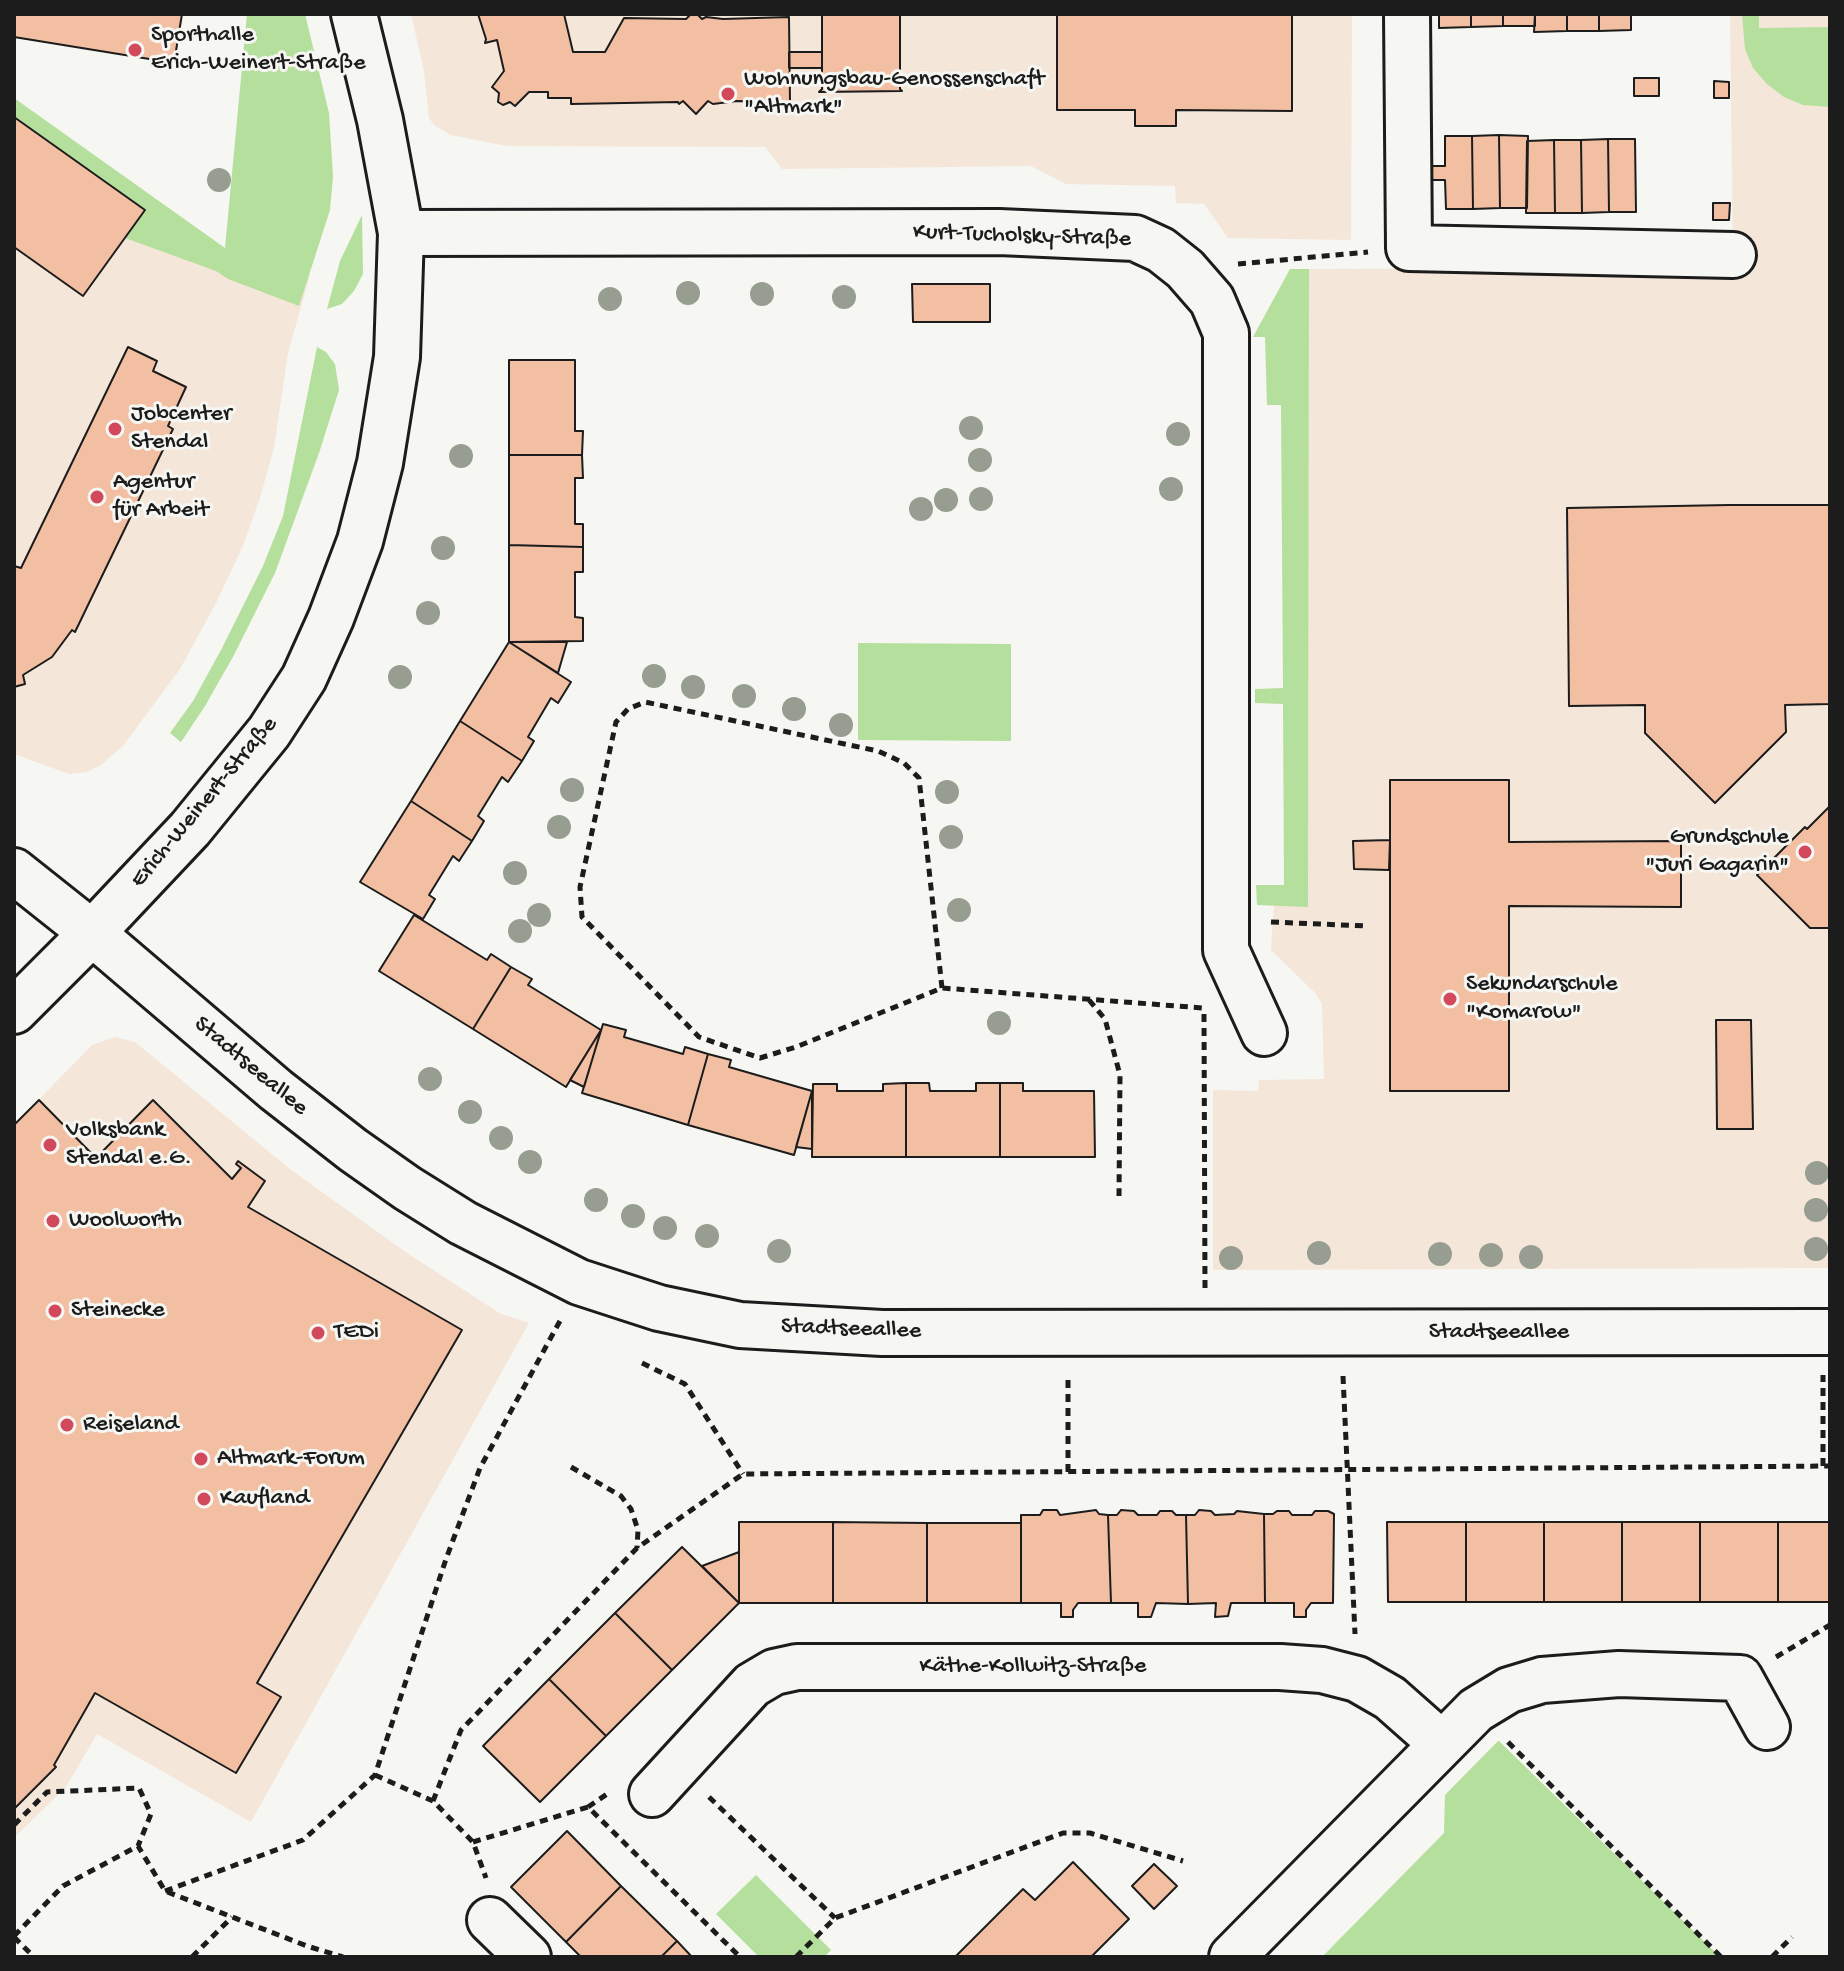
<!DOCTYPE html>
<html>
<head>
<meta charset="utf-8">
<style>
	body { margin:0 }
	#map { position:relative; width:1844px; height:1971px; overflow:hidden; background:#f6f6f2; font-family:"Gochi Hand",sans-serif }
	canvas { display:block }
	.frame { position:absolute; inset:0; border:16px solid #1c1c1c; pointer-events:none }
</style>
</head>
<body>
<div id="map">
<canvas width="1844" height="1971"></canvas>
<div class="frame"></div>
</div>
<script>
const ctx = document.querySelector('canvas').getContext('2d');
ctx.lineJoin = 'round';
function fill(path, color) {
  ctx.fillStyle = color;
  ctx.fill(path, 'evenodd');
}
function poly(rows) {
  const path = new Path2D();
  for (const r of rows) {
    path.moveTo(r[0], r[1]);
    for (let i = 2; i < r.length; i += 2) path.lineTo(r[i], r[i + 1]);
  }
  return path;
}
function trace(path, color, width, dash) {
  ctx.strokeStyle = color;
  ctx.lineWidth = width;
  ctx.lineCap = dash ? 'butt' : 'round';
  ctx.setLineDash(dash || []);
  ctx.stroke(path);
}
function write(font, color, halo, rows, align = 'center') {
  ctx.font = font + ' "Gochi Hand",sans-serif';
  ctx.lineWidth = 6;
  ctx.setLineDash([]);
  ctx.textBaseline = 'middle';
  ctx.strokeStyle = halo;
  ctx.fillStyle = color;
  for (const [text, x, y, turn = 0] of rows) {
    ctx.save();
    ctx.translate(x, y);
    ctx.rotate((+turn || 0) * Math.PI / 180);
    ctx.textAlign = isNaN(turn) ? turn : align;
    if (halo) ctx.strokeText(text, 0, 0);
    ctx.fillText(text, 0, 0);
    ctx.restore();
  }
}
fill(poly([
	[411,14,1352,14,1351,240,1228,238,1204,204,1176,203,1175,186,1066,184,1031,166,782,169,765,147,507,146,451,135,434,125,429,118,424,71],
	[1730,14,1830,14,1830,1268,1213,1270,1213,1090,1258,1091,1259,1080,1324,1079,1322,1004,1316,994,1271,950,1274,905,1308,906,1309,269,1733,268],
	[14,98,225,249,310,275,288,353,274,448,260,498,242,548,216,603,180,669,123,746,101,765,87,772,69,774,14,754],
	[115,1037,135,1042,290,1169,407,1253,501,1314,529,1323,251,1822,97,1734,66,1787,14,1838,14,1125,92,1045]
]), '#f5e6da');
fill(poly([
	[247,14,305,14,329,113,333,177,330,210,299,306,228,279,216,271,125,238,145,210,14,117,14,98,225,248],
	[1742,14,1759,14,1759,28,1830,27,1830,107,1803,105,1784,97,1767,84,1753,68,1745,49],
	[362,215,363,274,354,291,342,304,327,309,340,261],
	[1290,269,1309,269,1308,907,1257,905,1256,885,1284,885,1283,704,1255,703,1255,689,1283,688,1281,405,1267,405,1265,337,1253,337],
	[317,347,326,352,335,364,339,390,319,453,275,573,234,655,205,706,181,742,170,733,193,701,221,650,263,566,283,516],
	[858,643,1011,644,1011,741,858,740],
	[1498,1741,1499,1741,1720,1957,1322,1957,1444,1833,1445,1795],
	[756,1875,831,1950,824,1957,759,1957,716,1914]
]), '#b5df9c');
const building = poly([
	[14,14,182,14,174,63,14,37,14,14],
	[478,14,564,14,573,52,605,52,624,18,686,19,691,14,697,14,702,19,706,17,723,19,789,17,790,103,737,101,713,104,708,101,696,114,683,101,679,104,678,102,571,104,571,98,548,98,548,92,529,92,515,106,510,102,503,105,498,102,499,93,492,87,504,71,497,40,485,43,486,39,478,14],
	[822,14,900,14,900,89,902,91,819,92,822,89,822,14],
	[1057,14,1292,14,1292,111,1176,110,1176,126,1135,126,1135,110,1057,110,1057,14],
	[1439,14,1471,14,1471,27,1439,28,1439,14],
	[1471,14,1503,14,1503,26,1471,27,1471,14],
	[1503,14,1535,14,1535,26,1503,26,1503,14],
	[1535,14,1567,14,1567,31,1534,32,1535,14],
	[1567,14,1599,14,1599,31,1567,31,1567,14],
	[1599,14,1631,14,1631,30,1599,31,1599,14],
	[789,52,822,52,822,68,789,68,789,52],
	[1634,78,1659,78,1659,96,1634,96,1634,78],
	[1714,81,1729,82,1729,98,1714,98,1714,81],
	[14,117,145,210,83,296,14,247,14,117],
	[1499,135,1528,136,1527,208,1500,208,1499,135],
	[1499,135,1500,208,1473,209,1472,136,1499,135],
	[1445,136,1472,136,1473,209,1446,209,1445,180,1426,180,1425,166,1445,166,1445,136],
	[1608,139,1609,212,1582,213,1581,140,1608,139],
	[1608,139,1635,139,1636,212,1609,212,1608,139],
	[1554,140,1555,213,1526,213,1527,141,1554,140],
	[1554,140,1581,140,1582,213,1555,213,1554,140],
	[1713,203,1730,203,1729,220,1713,220,1713,203],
	[912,284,990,284,990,322,913,322,912,284],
	[128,347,157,361,153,371,186,387,168,426,173,429,75,632,72,630,52,657,23,675,25,684,14,687,14,566,21,568,128,347],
	[509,360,575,360,575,431,583,431,582,455,509,455,509,360],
	[509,455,582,455,583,478,575,478,575,524,583,524,583,547,509,545,509,455],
	[1729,505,1829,505,1830,704,1785,705,1786,732,1715,803,1645,733,1645,705,1569,706,1567,508,1729,505],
	[509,545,583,547,583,572,575,572,575,617,583,618,583,641,509,642,509,545],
	[509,642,571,682,558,703,551,698,528,737,534,741,522,761,460,721,509,642],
	[509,642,567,642,558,673,509,642],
	[460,721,522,761,508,782,502,777,478,816,484,821,472,841,411,801,460,721],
	[1390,780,1509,780,1509,842,1681,841,1681,907,1509,906,1509,1091,1390,1091,1390,780],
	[411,801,472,841,459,861,453,856,429,895,435,899,423,919,360,882,411,801],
	[1830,806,1830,928,1810,928,1757,875,1805,827,1807,829,1830,806],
	[1390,840,1389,870,1354,869,1353,841,1390,840],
	[414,915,487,960,491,954,511,967,473,1029,379,971,414,915],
	[511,967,532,979,528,985,601,1030,566,1087,473,1029,511,967],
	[1716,1020,1751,1020,1753,1129,1717,1129,1716,1020],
	[603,1024,626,1030,624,1037,683,1054,685,1047,708,1054,688,1125,582,1093,603,1024],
	[601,1030,584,1087,570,1080,601,1030],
	[708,1054,731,1060,729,1067,812,1091,794,1155,688,1125,708,1054],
	[906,1083,929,1083,930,1091,976,1091,976,1083,1000,1083,1000,1157,906,1157,906,1083],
	[906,1083,906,1157,812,1157,813,1084,837,1084,837,1091,883,1091,883,1084,906,1083],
	[1000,1083,1023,1083,1023,1091,1094,1091,1095,1157,1000,1157,1000,1083],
	[812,1091,812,1149,796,1147,812,1091],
	[39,1100,96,1158,153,1100,232,1179,241,1168,236,1164,238,1161,265,1181,248,1207,462,1330,257,1683,281,1697,236,1773,95,1693,54,1765,56,1767,14,1809,14,1125,39,1100],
	[1043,1510,1057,1510,1060,1515,1096,1510,1099,1514,1108,1515,1111,1603,1078,1603,1073,1610,1073,1617,1061,1617,1061,1603,1021,1603,1021,1515,1040,1515,1043,1510],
	[1121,1510,1134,1511,1138,1515,1157,1515,1160,1511,1172,1511,1176,1515,1186,1515,1188,1604,1156,1603,1151,1617,1138,1617,1138,1603,1111,1603,1108,1515,1117,1515,1121,1510],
	[1199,1510,1211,1511,1215,1515,1234,1514,1237,1511,1264,1514,1265,1603,1231,1603,1228,1616,1215,1617,1216,1603,1188,1604,1186,1515,1195,1515,1199,1510],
	[1277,1511,1289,1511,1292,1515,1312,1515,1315,1511,1328,1511,1334,1514,1333,1603,1311,1603,1306,1610,1306,1617,1294,1617,1294,1603,1265,1603,1264,1514,1273,1514,1277,1511],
	[739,1522,833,1522,833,1603,739,1603,739,1522],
	[833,1522,927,1523,927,1603,833,1603,833,1522],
	[1387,1522,1466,1522,1466,1602,1388,1602,1387,1522],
	[1466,1522,1544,1522,1544,1602,1466,1602,1466,1522],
	[1544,1522,1622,1522,1622,1602,1544,1602,1544,1522],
	[1622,1522,1700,1522,1700,1602,1622,1602,1622,1522],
	[1700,1522,1778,1522,1778,1602,1700,1602,1700,1522],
	[1778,1522,1830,1522,1830,1602,1778,1602,1778,1522],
	[927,1523,1021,1523,1021,1603,927,1603,927,1523],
	[682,1547,739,1603,672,1670,615,1613,682,1547],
	[739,1552,739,1603,702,1566,739,1552],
	[615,1613,672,1670,606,1736,549,1679,615,1613],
	[549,1679,606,1736,540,1802,483,1746,549,1679],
	[567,1831,621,1886,566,1942,511,1887,567,1831],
	[1073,1862,1129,1919,1091,1957,955,1957,1023,1889,1035,1900,1073,1862],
	[1154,1864,1177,1886,1154,1909,1132,1886,1154,1864],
	[621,1886,677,1941,661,1957,581,1957,566,1942,621,1886],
	[677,1941,692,1957,661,1957,677,1941]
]);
fill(building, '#f2bfa3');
trace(building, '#1c1c1c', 2);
const minor = poly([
	[1407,14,1409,248,1733,255],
	[401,233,999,232,1135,238,1161,250,1185,269,1212,300,1226,333,1226,950,1264,1033],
	[14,871,92,933,276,1090,353,1150,407,1188,463,1223,579,1282,659,1308,740,1325,882,1333,1830,1332],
	[14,1011,92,933,190,829,269,732,304,678,331,618,360,541,380,463,397,357,401,233,380,120,354,14],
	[652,1794,752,1685,774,1672,797,1667,1280,1667,1322,1670,1357,1679,1390,1698,1442,1744],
	[490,1920,528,1957],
	[1232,1957,1476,1710,1509,1690,1542,1680,1619,1674,1740,1678,1767,1727]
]);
trace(minor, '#1c1c1c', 50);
trace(poly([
	[1238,264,1368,252],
	[1271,922,1368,926],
	[942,988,919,778,904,763,878,751,645,702,628,709,616,722,580,887,582,917,699,1037,760,1058,796,1047,942,988,1203,1008],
	[1089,1000,1105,1019,1120,1075,1119,1196],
	[1204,1014,1205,1288],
	[642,1363,685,1384,743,1474],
	[1343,1376,1355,1634],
	[1823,1466,1823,1375],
	[571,1467,621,1496,631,1509,638,1530,637,1548],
	[1068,1472,1068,1377],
	[1776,1657,1830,1625],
	[1508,1742,1721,1957],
	[375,1775,433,1801,473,1842,486,1878],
	[709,1797,835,1918],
	[433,1801,461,1730,637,1548,743,1474,1830,1466],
	[588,1807,610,1792],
	[14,1825,47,1792,139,1788,151,1814,138,1846],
	[473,1842,588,1807,740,1957],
	[165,1891,303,1840,375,1775,446,1559,480,1468,561,1319],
	[14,1936,63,1886,138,1846,165,1891,307,1946,343,1957],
	[14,1937,34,1957],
	[192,1957,232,1917],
	[796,1957,835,1918,1063,1833,1090,1833,1183,1861],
	[1772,1957,1792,1937]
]), '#1c1c1c', 5, [8, 6]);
trace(minor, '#f6f6f2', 44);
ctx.fillStyle = '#979e91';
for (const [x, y] of [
	[219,180],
	[688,293],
	[762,294],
	[844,297],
	[610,299],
	[971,428],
	[1178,434],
	[461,456],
	[980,460],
	[1171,489],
	[981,499],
	[946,500],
	[921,509],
	[443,548],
	[428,613],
	[654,676],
	[400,677],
	[693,687],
	[744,696],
	[794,709],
	[841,725],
	[572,790],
	[947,792],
	[559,827],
	[951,837],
	[515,873],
	[959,910],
	[539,915],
	[520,931],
	[999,1023],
	[430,1079],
	[470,1112],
	[501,1138],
	[530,1162],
	[1817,1173],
	[596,1200],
	[1816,1210],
	[633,1216],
	[665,1228],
	[707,1236],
	[1816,1249],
	[779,1251],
	[1319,1253],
	[1440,1254],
	[1491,1255],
	[1531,1257],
	[1231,1258]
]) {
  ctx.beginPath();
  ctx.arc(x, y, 12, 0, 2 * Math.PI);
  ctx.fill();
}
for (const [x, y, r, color] of [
	[135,50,8,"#d1495b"],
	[728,94,8,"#d1495b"],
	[115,429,8,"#d1495b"],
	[97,497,8,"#d1495b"],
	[1805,852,8,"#d1495b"],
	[1450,999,8,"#d1495b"],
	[50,1145,8,"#d1495b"],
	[53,1221,8,"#d1495b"],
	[55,1311,8,"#d1495b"],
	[318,1333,8,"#d1495b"],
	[67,1425,8,"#d1495b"],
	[201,1459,8,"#d1495b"],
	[204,1499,8,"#d1495b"]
]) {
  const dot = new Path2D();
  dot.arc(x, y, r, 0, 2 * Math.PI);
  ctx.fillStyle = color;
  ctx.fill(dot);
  trace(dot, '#f6f6f2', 3);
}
write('24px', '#1c1c1c', '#f6f6f2', [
	["Sporthalle",151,36],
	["Erich-Weinert-Straße",151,64],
	["Wohnungsbau-Genossenschaft",744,80],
	["\"Altmark\"",744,108],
	["Jobcenter",131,415],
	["Stendal",131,443],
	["Agentur",113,483],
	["für Arbeit",113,511],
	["Grundschule",1789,838,"right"],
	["\"Juri Gagarin\"",1789,866,"right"],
	["Sekundarschule",1466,985],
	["\"Komarow\"",1466,1013],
	["Volksbank",66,1131],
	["Stendal e.G.",66,1159],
	["Woolworth",69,1221],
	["Steinecke",71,1311],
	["TEDi",334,1333],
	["Reiseland",83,1425],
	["Altmark-Forum",217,1459],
	["Kaufland",220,1499]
], 'left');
write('24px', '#1c1c1c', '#f6f6f2', [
	["Kurt-Tucholsky-Straße",1022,237,2],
	["Erich-Weinert-Straße",205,803,-50],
	["Stadtseeallee",250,1067,40],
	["Stadtseeallee",851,1330,2],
	["Stadtseeallee",1499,1333],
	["Käthe-Kollwitz-Straße",1033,1667]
]);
</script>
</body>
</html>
